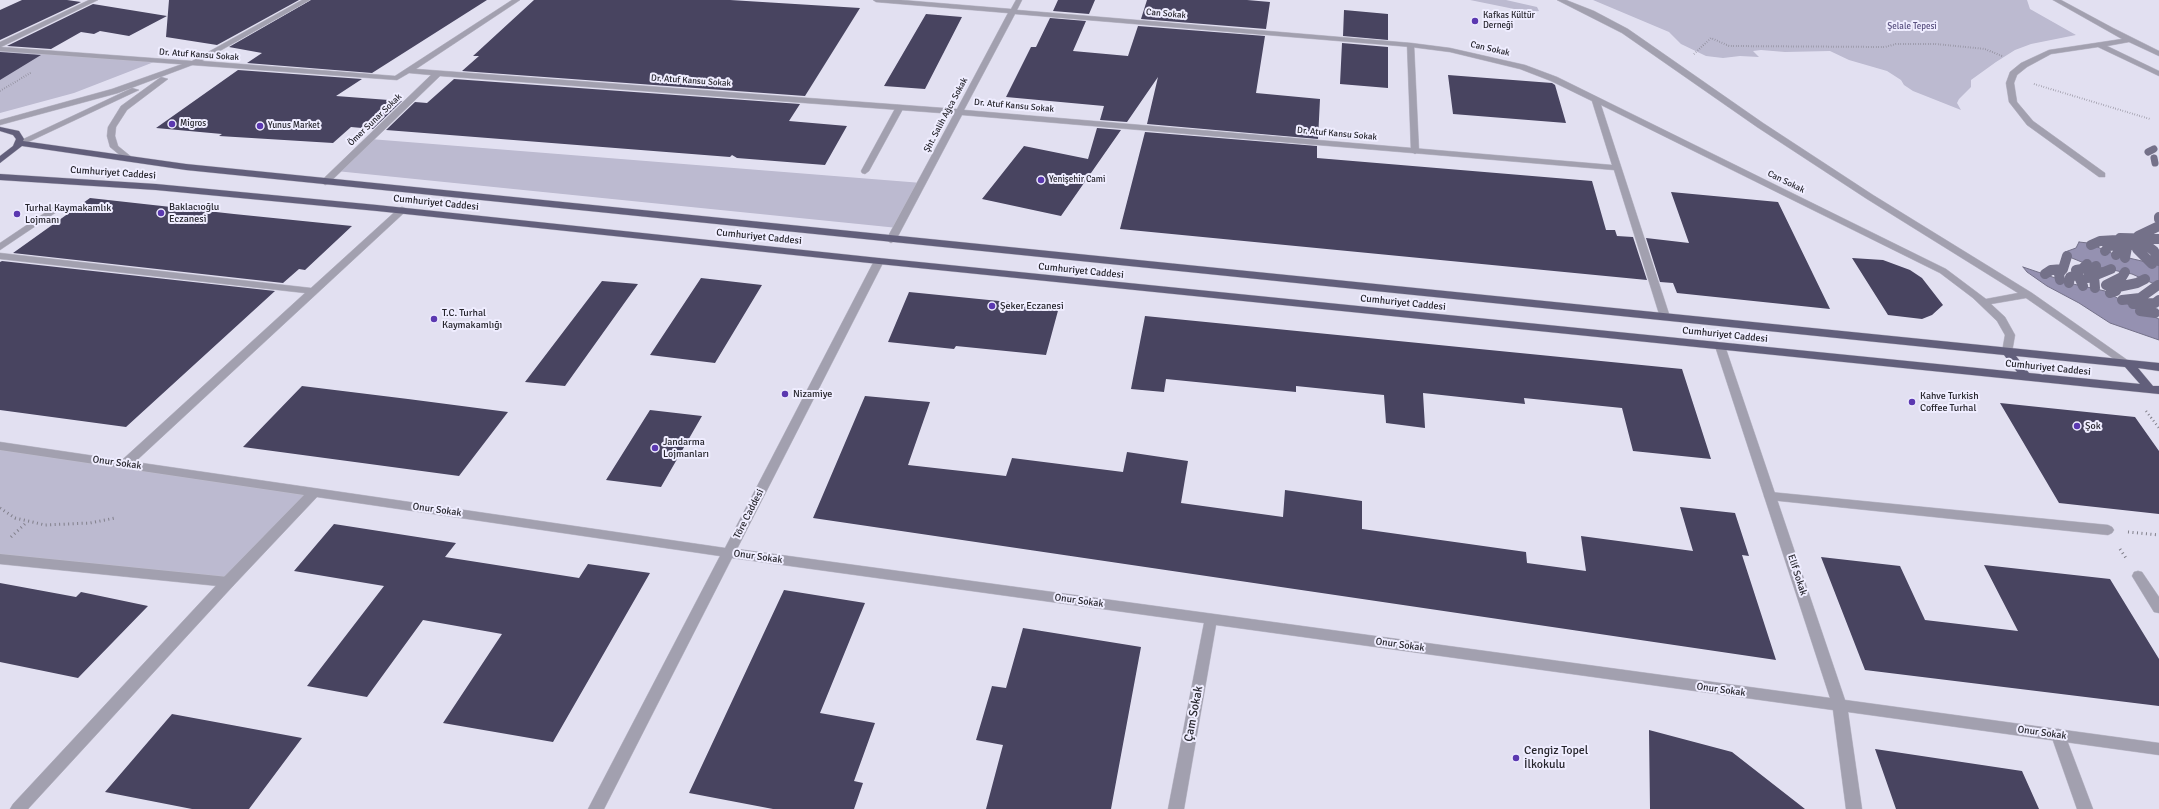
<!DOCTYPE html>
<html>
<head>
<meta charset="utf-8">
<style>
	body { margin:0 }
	canvas { display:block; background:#e2e0f1 }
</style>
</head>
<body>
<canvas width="2159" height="809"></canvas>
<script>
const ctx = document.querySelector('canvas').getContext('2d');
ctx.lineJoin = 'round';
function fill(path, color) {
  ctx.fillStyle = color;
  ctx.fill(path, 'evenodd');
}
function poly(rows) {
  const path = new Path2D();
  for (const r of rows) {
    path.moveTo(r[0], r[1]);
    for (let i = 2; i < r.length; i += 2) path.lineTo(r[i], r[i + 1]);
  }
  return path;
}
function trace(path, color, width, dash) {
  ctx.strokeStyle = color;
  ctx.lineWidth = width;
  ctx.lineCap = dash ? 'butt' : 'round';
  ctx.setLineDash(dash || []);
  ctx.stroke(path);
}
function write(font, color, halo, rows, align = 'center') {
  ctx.font = font + ' Signika,sans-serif';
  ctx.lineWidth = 4;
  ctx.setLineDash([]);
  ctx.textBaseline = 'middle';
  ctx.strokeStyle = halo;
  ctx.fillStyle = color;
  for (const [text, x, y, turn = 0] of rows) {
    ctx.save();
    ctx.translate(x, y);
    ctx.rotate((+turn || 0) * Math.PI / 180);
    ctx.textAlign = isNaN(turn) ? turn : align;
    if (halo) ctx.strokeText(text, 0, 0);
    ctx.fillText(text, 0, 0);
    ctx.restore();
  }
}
fill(poly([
	[1470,0,1506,0,1537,7,1539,11,1529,12],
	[1593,0,2027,0,2030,9,2076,35,2031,44,2015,50,1996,62,1971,80,1971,87,1959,99,1957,103,1961,110,1913,91,1904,85,1901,80,1887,71,1849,60,1830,51,1785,52,1761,50,1753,51,1759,57,1740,56,1723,58,1706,56,1681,44,1669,32],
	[0,49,154,62,74,93,0,113],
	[370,139,922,183,898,228,336,171],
	[0,446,314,492,228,582,0,559]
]), '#bcbad0');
const water = poly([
	[2079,242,2088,243,2116,255,2159,265,2159,286,2132,274,2089,265,2067,256,2065,252,2076,248,2079,242],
	[2023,267,2073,284,2105,291,2140,311,2159,319,2159,340,2110,323,2079,303,2047,286,2027,272,2023,267]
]);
fill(water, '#9591b1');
trace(water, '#747189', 1);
trace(poly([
	[2148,152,2154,149],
	[2154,158,2155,163]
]), '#747189', 7);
trace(poly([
	[2159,217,2159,219],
	[2138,236,2159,226],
	[2144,238,2145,244,2154,251,2159,261],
	[2146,238,2136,241,2138,244,2137,249,2152,264],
	[2091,245,2100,241,2117,240],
	[2105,251,2109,246,2119,245,2122,242],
	[2116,255,2120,250,2117,241,2120,238,2159,239],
	[2125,258,2127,247,2136,241],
	[2045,274,2051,270,2063,269,2067,256],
	[2088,278,2090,270,2096,266],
	[2060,280,2059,274,2063,269],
	[2069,283,2070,277,2077,275],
	[2106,285,2122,277,2125,272],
	[2083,286,2076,270,2082,269,2087,264],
	[2095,288,2094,276,2111,269],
	[2110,293,2116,291,2118,287,2137,283,2145,279],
	[2122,300,2140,298,2158,285],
	[2133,304,2155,303,2159,300],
	[2140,311,2155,313]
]), '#747189', 10);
fill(poly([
	[22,0,67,0,81,2,0,40,0,10],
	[169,0,299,0,217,45,166,37],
	[311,0,487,0,372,73,247,63,262,53,229,47],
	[534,0,730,0,860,8,805,96,462,71,479,56,473,56],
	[1058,0,1095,0,1089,14,1053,11],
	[1147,0,1247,0,1270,2,1266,29,1141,19],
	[93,4,167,16,129,36,100,31,94,34,81,32,51,49,7,46],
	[1344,10,1388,14,1388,40,1343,36],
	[926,14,962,17,925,89,884,86],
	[1050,18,1086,21,1073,51,1128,56,1138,26,1265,36,1256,93,1320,99,1318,139,1147,124,1158,77,1127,122,1100,120,1104,106,1006,97,1031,47,1036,47],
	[1342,43,1388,47,1388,88,1340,84],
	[0,52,41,55,0,80],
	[238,70,362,79,336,96,402,101,373,129,351,127,333,143,219,136,222,134,156,128],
	[1448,75,1552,83,1555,85,1566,123,1453,114],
	[454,79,800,104,789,121,847,126,825,165,737,158,732,155,730,157,386,130,415,102,427,103],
	[1097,128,1121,130,1061,216,982,199,1024,146,1088,159],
	[1145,132,1317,146,1317,158,1592,181,1606,230,1615,230,1617,236,1633,237,1647,280,1120,229],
	[1671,192,1778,202,1830,309,1677,293,1673,283,1660,282,1646,238,1689,243],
	[90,198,234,214,352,226,305,270,299,269,283,283,13,253],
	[1852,258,1883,260,1910,270,1922,278,1943,305,1932,315,1922,319,1888,315],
	[2,261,275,291,126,427,0,410,0,262],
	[701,278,762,285,715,363,650,355],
	[602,281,638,284,565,386,525,382],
	[909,292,1059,307,1046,355,956,346,954,349,888,342],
	[1145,316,1682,369,1711,459,1633,451,1622,408,1524,398,1525,404,1423,393,1425,428,1386,423,1384,395,1296,386,1296,392,1166,379,1164,392,1131,389],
	[302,386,408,399,508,412,459,476,243,447],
	[865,396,930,402,908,465,1006,476,1012,458,1123,472,1127,452,1188,461,1181,503,1283,517,1285,490,1362,501,1362,529,1526,552,1527,563,1586,571,1581,536,1693,551,1680,507,1735,513,1749,556,1742,555,1776,660,813,518],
	[2000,403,2135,417,2159,451,2159,514,2059,503],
	[650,410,702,416,661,487,606,480],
	[334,524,456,543,445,557,579,578,588,564,650,573,553,742,443,723,502,634,423,620,367,697,307,686,384,586,294,571],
	[1821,557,1900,566,1925,620,2018,631,1984,565,2110,579,2159,659,2159,706,1865,670],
	[0,583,76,597,81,592,148,606,78,678,0,662],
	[784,590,865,603,820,713,875,723,854,781,863,783,854,809,773,809,689,793],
	[1023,628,1141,647,1111,809,986,809,1003,745,976,740,992,686,1006,688],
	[172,714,302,738,249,809,192,809,105,792],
	[1649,730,1732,752,1805,809,1650,809],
	[1875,749,2022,771,2039,809,1896,809]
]), '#484460');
const service = poly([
	[2053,0,2061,0,2113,28,2159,51,2159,56,2129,42,2107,46,2159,71,2159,76,2098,47,2051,54,2027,67,2017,75,2014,83,2017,102,2033,121,2105,173,2105,177,2099,177,2027,125,2009,102,2006,83,2010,72,2021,63,2049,50,2122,39,2053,0],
	[1407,43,1414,45,1419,151,1415,154,1411,151,1407,43],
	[897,105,904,107,869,171,865,174,862,173,861,171,897,105],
	[1770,492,2108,525,2112,527,2114,530,2112,533,2108,535,1770,500,1766,499,1764,496,1766,493,1770,492],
	[0,554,228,577,233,578,234,582,233,586,228,587,0,564,0,554],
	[2138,571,2142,572,2159,597,2159,613,2154,612,2132,576,2134,572,2138,571],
	[2058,729,2063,731,2065,735,2093,809,2077,809,2051,735,2053,731,2058,729]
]);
const minor = poly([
	[89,0,98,0,1,47,192,61,302,0,310,0,202,61,395,76,512,0,520,0,416,69,957,109,1008,13,876,2,873,0,901,0,1011,9,1016,0,1022,0,1017,10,1411,43,1450,48,1525,65,1557,77,1946,269,1986,299,2018,293,1867,199,1757,127,1622,33,1557,0,1566,0,1594,11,1628,29,1763,123,1873,195,2032,293,2133,364,2128,367,2124,366,2026,298,1991,304,2005,317,2015,335,2012,352,2007,355,2003,354,2002,352,2005,335,1997,321,1973,298,1940,273,1601,105,1670,317,1669,319,1665,320,1660,317,1614,170,962,115,896,240,891,243,886,240,954,114,440,76,328,184,325,185,321,182,322,180,431,75,409,73,397,80,0,51,0,42,89,0],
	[1015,14,1411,47,1450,52,1520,69,1551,81,1592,101,1612,165,964,110,1015,14],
	[58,204,61,205,61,209,0,250,0,243,58,204],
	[402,207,405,208,405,212,135,462,725,548,874,261,879,258,884,261,737,549,1830,698,1715,346,1720,343,1725,346,1845,700,2159,743,2159,755,1848,712,1862,809,1846,809,1833,710,1216,625,1184,809,1168,809,1204,623,732,558,604,809,588,809,720,556,317,497,233,586,28,809,10,809,13,804,223,578,304,495,0,450,0,442,122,460,305,293,0,259,0,253,311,288,399,208,402,207]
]);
const tertiary = poly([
	[188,62,195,64,118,93,0,125,0,120,112,89,188,62],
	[161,77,168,79,127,110,116,127,115,136,118,146,134,159,133,161,127,161,110,147,107,136,108,127,121,106,161,77],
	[132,88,139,90,22,145,19,146,15,143,132,88]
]);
const trunk = poly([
	[0,127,19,131,24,139,23,141,186,164,2159,363,2159,371,2138,368,2153,386,2159,386,2159,394,879,264,377,211,156,190,0,180,0,174,156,184,377,205,879,258,2017,372,2004,355,186,170,22,146,0,163,0,156,13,146,16,139,13,135,0,131,0,127],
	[2016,356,2125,367,2140,384,2029,373,2016,356]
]);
trace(service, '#c0bece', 1);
trace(minor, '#c0bece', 1);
trace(tertiary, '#c0bece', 1);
trace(trunk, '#c0bece', 1);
trace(poly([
	[1694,54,1711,38,1729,46,1885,47,1896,44,1935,44,1985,49,2002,56],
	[2034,84,2150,119],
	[0,91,32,72]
]), '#807f8a', 2, [0.5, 2]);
trace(poly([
	[2146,411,2159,428]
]), '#807f8a', 2.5, [1, 3]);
trace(poly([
	[0,508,15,518,45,525,90,523,115,518],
	[2128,532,2159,535],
	[11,537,27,522],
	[2120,549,2126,558]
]), '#807f8a', 3, [1, 3.5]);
fill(service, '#a2a0af');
fill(minor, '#a2a0af');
fill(tertiary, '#a2a0af');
fill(trunk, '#625f7b');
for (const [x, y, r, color] of [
	[1475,21,4,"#5b38b0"],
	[172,124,4,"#5b38b0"],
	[260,126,4,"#5b38b0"],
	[1041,180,4,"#5b38b0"],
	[161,213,4,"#5b38b0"],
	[17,214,4,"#5b38b0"],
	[992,306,4,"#5b38b0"],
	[434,319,4,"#5b38b0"],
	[785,394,4,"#5b38b0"],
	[1912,402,4,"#5b38b0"],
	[2077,426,4,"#5b38b0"],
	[655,448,4,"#5b38b0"],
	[1516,758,4,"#5b38b0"]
]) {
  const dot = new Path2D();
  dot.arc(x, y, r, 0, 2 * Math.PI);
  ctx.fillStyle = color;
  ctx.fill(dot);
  trace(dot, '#efedff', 1.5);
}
write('9px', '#26252c', '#efedff', [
	["Can Sokak",1166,14,5],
	["Can Sokak",1490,49,13],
	["Dr. Atuf Kansu Sokak",199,55,4],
	["Dr. Atuf Kansu Sokak",691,81,4],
	["Dr. Atuf Kansu Sokak",1014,106,5],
	["Şht. Salih Ağca Sokak",946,115,-62],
	["Ömer Sunar Sokak",375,120,-44],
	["Dr. Atuf Kansu Sokak",1337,134,5],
	["Can Sokak",1786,182,26]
]);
write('9px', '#26252c', '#efedff', [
	["Kafkas Kültür",1483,16],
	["Derneği",1483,26],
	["Migros",180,124],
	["Yunus Market",268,126],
	["Yenişehir Cami",1049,180]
], 'left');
write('9px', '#584f7f', '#efedff', [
	["Şelale Tepesi",1912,27]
]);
write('10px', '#26252c', '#efedff', [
	["Cumhuriyet Caddesi",113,173,4],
	["Cumhuriyet Caddesi",436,203,6],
	["Cumhuriyet Caddesi",759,237,6],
	["Cumhuriyet Caddesi",1081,271,6],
	["Cumhuriyet Caddesi",1403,303,6],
	["Cumhuriyet Caddesi",1725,335,6],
	["Cumhuriyet Caddesi",2048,368,6],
	["Onur Sokak",117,463,8],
	["Onur Sokak",437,510,8],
	["Töre Caddesi",749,514,-63],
	["Onur Sokak",758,557,8],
	["Elif Sokak",1797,575,72],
	["Onur Sokak",1079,601,8],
	["Onur Sokak",1400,645,8],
	["Onur Sokak",1721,690,8],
	["Onur Sokak",2042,733,8]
]);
write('10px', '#26252c', '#efedff', [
	["Baklacıoğlu",169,207],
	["Eczanesi",169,219],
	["Turhal Kaymakamlık",25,208],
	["Lojmanı",25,220],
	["Şeker Eczanesi",1000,306],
	["T.C. Turhal",442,313],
	["Kaymakamlığı",442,325],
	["Nizamiye",793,394],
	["Kahve Turkish",1920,396],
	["Coffee Turhal",1920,408],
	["Şok",2085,426],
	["Jandarma",663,442],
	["Lojmanları",663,454]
], 'left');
write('12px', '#26252c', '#efedff', [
	["Çam Sokak",1194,714,-79]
]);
write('12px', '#26252c', '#efedff', [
	["Cengiz Topel",1524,751],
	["İlkokulu",1524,765]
], 'left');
</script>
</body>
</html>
